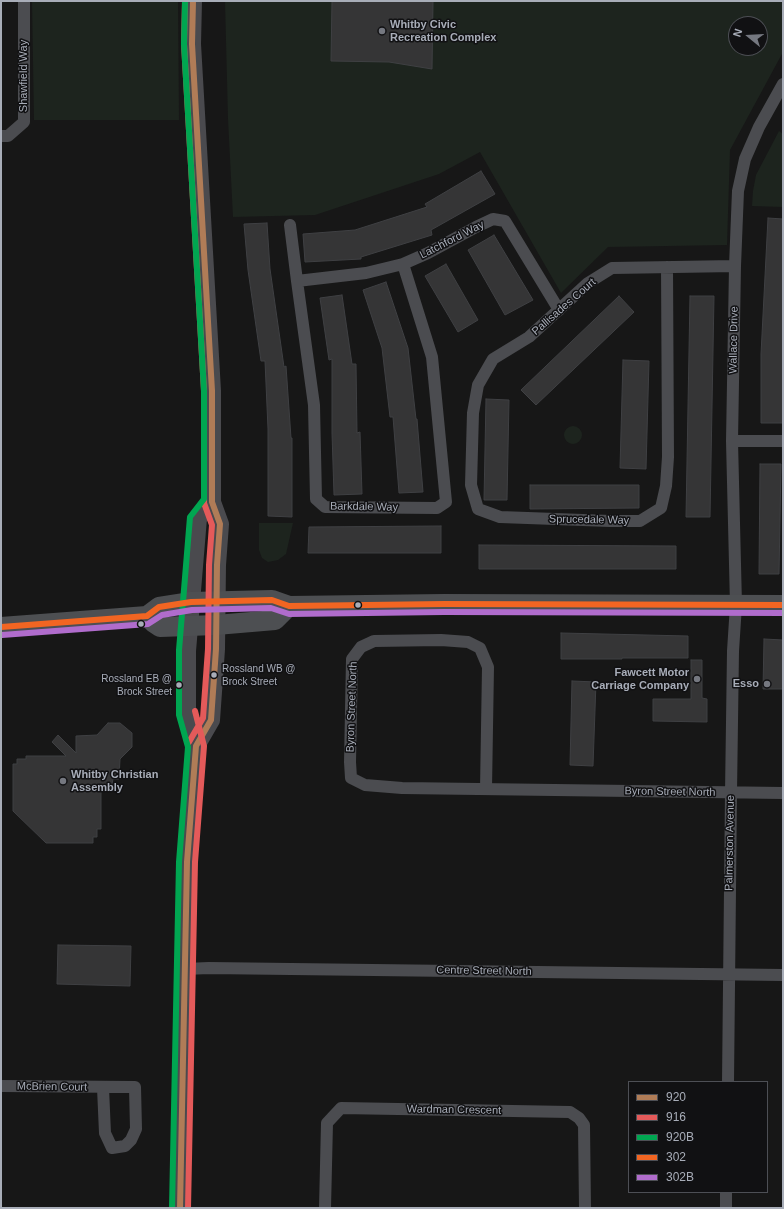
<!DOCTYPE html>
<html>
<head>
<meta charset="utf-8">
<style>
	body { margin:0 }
	#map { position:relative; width:784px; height:1209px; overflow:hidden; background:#171717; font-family:Helvetica,sans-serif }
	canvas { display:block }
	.frame { position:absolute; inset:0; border:2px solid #a8adb8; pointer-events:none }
	.legend { position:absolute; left:628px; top:1081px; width:140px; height:112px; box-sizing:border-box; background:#111113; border:1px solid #4d4f55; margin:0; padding:5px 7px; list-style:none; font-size:12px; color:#a8adb8 }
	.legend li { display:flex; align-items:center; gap:8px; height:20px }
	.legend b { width:20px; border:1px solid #4d4f55 }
	.north { position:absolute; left:728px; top:16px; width:40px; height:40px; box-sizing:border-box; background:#111113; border:1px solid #4d4f55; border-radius:50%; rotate:288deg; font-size:11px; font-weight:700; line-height:16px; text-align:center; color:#a8adb8 }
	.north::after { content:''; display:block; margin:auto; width:14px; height:18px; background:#757880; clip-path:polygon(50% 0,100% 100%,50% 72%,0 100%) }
</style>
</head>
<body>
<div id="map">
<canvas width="784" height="1209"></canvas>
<div class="frame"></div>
<ul class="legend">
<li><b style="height:5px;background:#b07c57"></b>920</li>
<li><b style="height:5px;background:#e45a5a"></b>916</li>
<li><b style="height:5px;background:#00a651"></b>920B</li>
<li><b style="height:5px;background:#f26522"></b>302</li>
<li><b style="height:5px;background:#b06ccc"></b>302B</li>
</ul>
<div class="north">N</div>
</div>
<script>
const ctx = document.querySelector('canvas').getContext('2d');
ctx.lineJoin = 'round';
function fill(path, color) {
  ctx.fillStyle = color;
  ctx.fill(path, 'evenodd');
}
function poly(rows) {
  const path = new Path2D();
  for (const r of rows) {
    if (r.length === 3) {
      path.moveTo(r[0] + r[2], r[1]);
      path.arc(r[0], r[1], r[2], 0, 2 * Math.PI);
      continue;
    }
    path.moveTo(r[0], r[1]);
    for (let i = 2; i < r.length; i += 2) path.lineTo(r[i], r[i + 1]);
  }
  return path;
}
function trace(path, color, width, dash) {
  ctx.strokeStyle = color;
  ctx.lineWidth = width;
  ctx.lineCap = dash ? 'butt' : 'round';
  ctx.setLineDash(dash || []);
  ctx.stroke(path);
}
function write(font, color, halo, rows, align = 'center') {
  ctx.font = font + ' Helvetica,sans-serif';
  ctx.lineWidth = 3;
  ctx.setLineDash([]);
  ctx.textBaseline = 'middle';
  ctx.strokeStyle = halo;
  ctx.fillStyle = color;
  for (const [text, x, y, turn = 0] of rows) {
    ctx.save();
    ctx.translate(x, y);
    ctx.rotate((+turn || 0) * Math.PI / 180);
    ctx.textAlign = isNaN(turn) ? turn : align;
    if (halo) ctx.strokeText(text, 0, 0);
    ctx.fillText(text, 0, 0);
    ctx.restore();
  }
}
fill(poly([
	[32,1,178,1,179,120,34,120],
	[225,1,783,1,783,52,730,150,727,245,608,247,561,293,480,152,439,174,315,215,233,217,228,119],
	[736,24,760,24,760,48,736,48],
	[779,131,783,134,783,207,752,206,753,191,756,175],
	[573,435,9],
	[259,523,293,523,286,554,278,560,268,562,262,558,259,550]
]), '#1d241e');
const building = poly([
	[332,1,433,1,432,69,389,62,331,61,332,1],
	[481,171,495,194,431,230,432,235,361,257,361,259,305,262,303,234,355,230,427,207,425,204,481,171],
	[768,218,783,219,783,423,761,423,761,354,768,218],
	[267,223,270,269,284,367,286,366,291,438,292,438,292,517,268,516,268,429,265,361,261,361,248,270,244,224,267,223],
	[494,235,533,300,505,315,468,250,494,235],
	[446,264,478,320,458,332,425,276,446,264],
	[386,282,408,348,416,419,417,419,423,492,399,493,393,417,390,417,382,348,363,290,386,282],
	[342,295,352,364,356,364,357,433,360,432,362,494,334,495,332,433,332,359,329,360,320,298,342,295],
	[619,296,634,312,536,405,521,390,619,296],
	[690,296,714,296,710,517,686,517,690,296],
	[623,360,649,361,646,469,620,468,623,360],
	[486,399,509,400,507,500,484,500,486,399],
	[760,464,781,464,779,574,759,574,760,464],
	[530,485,639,485,639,508,530,509,530,485],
	[441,526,441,553,308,553,309,527,441,526],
	[479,545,676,546,676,569,479,569,479,545],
	[561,633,688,636,688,658,622,658,622,659,561,659,561,633],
	[764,639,783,640,783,689,763,689,764,639],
	[691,660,702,660,702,698,707,699,707,722,653,721,653,699,691,699,691,660],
	[572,681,596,682,593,766,570,765,572,681],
	[108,723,120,723,132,733,132,747,120,759,119,779,113,779,112,784,109,784,101,791,101,829,97,829,97,837,93,837,93,843,46,843,13,811,13,764,17,764,17,759,26,759,26,756,66,756,52,742,58,735,76,753,76,736,97,735,108,723],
	[58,945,131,946,130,986,57,984,58,945]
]);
fill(building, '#353536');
trace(building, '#3f4043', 1);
trace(poly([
	[1,136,8,136,24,122,24,1],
	[290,225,297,281,314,405,316,499,325,507,437,508,446,502,432,357,403,264],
	[667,267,668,457,666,486,661,508,640,521,610,521,500,517,478,509,471,485,473,413,478,385,493,359,529,337,588,283,612,268,735,266],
	[297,281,366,273,403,264,428,253,476,227,493,219,505,221,559,310],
	[732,441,783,441],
	[486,789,488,667,480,648,468,642,441,640,374,641,361,647,352,659,350,762,351,778,365,785,402,788,783,793],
	[185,969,209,968,783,975],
	[728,1082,731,793,733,651,736,605,732,441,735,266,738,191,745,159,759,127,783,84],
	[1,1086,135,1087,136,1129,131,1140,125,1146,112,1148,105,1133,103,1088],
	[325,1208,327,1123,341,1108,570,1112,579,1118,584,1125,585,1208],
	[726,1208,726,1192]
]), '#4b4c50', 12);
trace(poly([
	[193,1,192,44,212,391,212,502,220,524,217,565,216,649,211,720,196,746],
	[180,1208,187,862,196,746,187,714,187,651,198,518,212,502]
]), '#4a4a4e', 18);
trace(poly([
	[147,616,154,623,160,627,216,625,275,620,289,606],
	[1,627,147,616,159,607,191,602,272,600,289,606,444,604,783,605]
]), '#4d4f52', 20);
trace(poly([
	[180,1208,187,862,196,746,211,720,216,649,217,565,220,524,212,502,212,391,192,44,193,1]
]), '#b07c57', 6);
trace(poly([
	[185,1,184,44,204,391,204,503,212,525,209,565,208,649,203,718,189,742],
	[188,1208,195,862,204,746,195,711]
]), '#e45a5a', 6);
trace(poly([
	[172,1208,179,862,188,747,179,715,179,650,190,517,204,499,204,391,184,44,185,1]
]), '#00a651', 6);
trace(poly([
	[1,627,147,616,159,607,191,602,272,600,289,606,444,604,783,605]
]), '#f26522', 6);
trace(poly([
	[2,635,148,624,162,615,192,610,271,608,289,614,444,612,783,613]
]), '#b06ccc', 6);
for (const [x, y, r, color] of [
	[382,31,4,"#757880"],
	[358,605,3.5,"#a8adb8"],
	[141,624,3.5,"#a8adb8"],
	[214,675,3.5,"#a8adb8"],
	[697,679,4,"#757880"],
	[767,684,4,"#757880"],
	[179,685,3.5,"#a8adb8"],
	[63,781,4,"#757880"]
]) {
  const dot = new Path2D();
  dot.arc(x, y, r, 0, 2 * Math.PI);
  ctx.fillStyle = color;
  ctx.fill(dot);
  trace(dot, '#111113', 1.5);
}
write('10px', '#a8adb8', '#111113', [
	["Rossland WB @",222,669],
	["Brock Street",222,682],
	["Rossland EB @",172,679,"right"],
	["Brock Street",172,692,"right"]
], 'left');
write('bold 11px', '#a8adb8', '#111113', [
	["Whitby Civic",390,25],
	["Recreation Complex",390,38],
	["Fawcett Motor",689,673,"right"],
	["Carriage Company",689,686,"right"],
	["Esso",759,684,"right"],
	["Whitby Christian",71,775],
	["Assembly",71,788]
], 'left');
write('11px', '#a8adb8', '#111113', [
	["Shawfield Way",24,76,-90],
	["Latchford Way",452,240,-27],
	["Pallisades Court",564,307,-41],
	["Wallace Drive",734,340,-89],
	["Barkdale Way",364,507,1],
	["Sprucedale Way",589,520,1],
	["Byron Street North",352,707,-88],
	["Byron Street North",670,792,1],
	["Palmerston Avenue",730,843,-89],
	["Centre Street North",484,971,1],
	["McBrien Court",52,1087,1],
	["Wardman Crescent",454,1110,1]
]);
</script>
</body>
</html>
